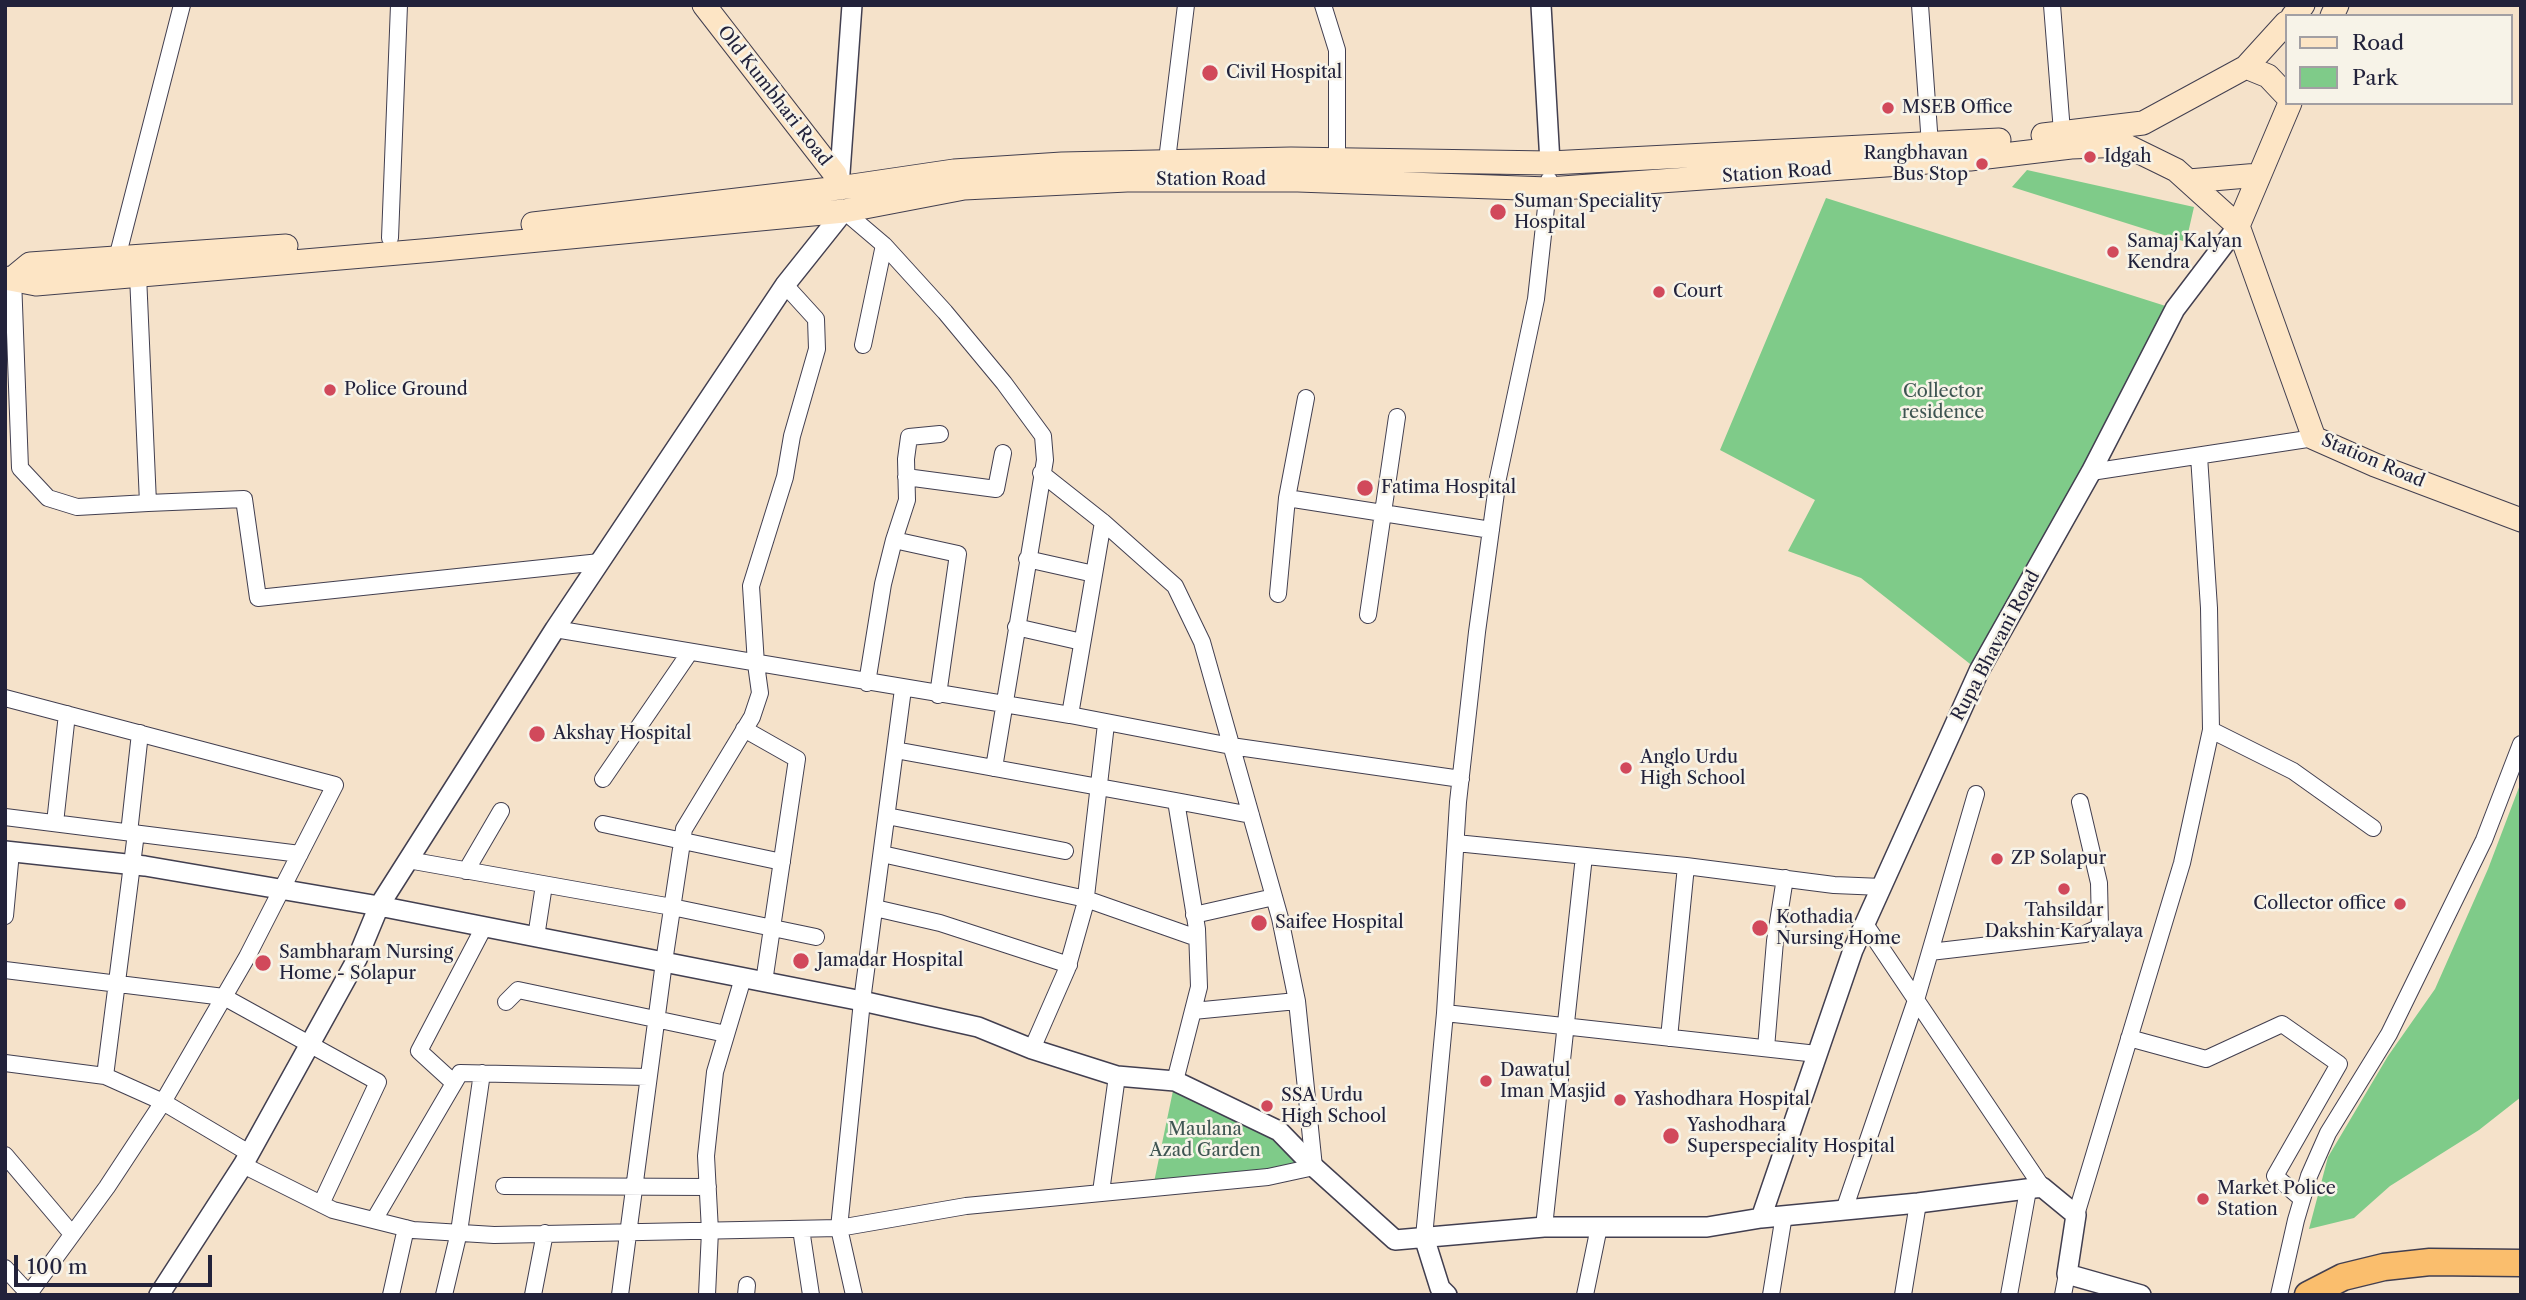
<!DOCTYPE html>
<html>
<head>
<meta charset="utf-8">
<style>
	body { margin:0 }
	#map { position:relative; width:2526px; height:1300px; overflow:hidden; background:#f5e2ca; font-family:"Libre Caslon Text",serif }
	canvas { display:block }
	.frame { position:absolute; inset:0; border:7px solid #22223b; pointer-events:none }
	.legend { position:absolute; left:2285px; top:14px; width:228px; height:91px; box-sizing:border-box; background:#f7f3e8; border:2px solid #a29fa3; margin:0; padding:9px 12px; list-style:none; font-size:21px; color:#22223b }
	.legend li { display:flex; align-items:center; gap:14px; height:35px }
	.legend b { width:35px; border:2px solid #a29fa3 }
	.scale { position:absolute; left:14px; top:1255px; width:198px; height:32px; box-sizing:border-box; border:4px solid #22223b; border-top:0; padding-left:9px; font-size:21px; line-height:24px; white-space:nowrap; color:#22223b; -webkit-text-stroke:5px #f7f3e8; paint-order:stroke }
</style>
</head>
<body>
<div id="map">
<canvas width="2526" height="1300"></canvas>
<div class="frame"></div>
<ul class="legend">
<li><b style="height:9px;background:#fde5c5"></b>Road</li>
<li><b style="height:19px;background:#7fcb89"></b>Park</li>
</ul>
<div class="scale">100 m</div>
</div>
<script>
const ctx = document.querySelector('canvas').getContext('2d');
ctx.lineJoin = 'round';
function fill(path, color) {
  ctx.fillStyle = color;
  ctx.fill(path, 'evenodd');
}
function poly(rows) {
  const path = new Path2D();
  for (const r of rows) {
    path.moveTo(r[0], r[1]);
    for (let i = 2; i < r.length; i += 2) path.lineTo(r[i], r[i + 1]);
  }
  return path;
}
function trace(path, color, width, dash) {
  ctx.strokeStyle = color;
  ctx.lineWidth = width;
  ctx.lineCap = dash ? 'butt' : 'round';
  ctx.setLineDash(dash || []);
  ctx.stroke(path);
}
function write(font, color, halo, rows, align = 'center') {
  ctx.font = font + ' "Libre Caslon Text",serif';
  ctx.lineWidth = 5;
  ctx.setLineDash([]);
  ctx.textBaseline = 'middle';
  ctx.strokeStyle = halo;
  ctx.fillStyle = color;
  for (const [text, x, y, turn = 0] of rows) {
    ctx.save();
    ctx.translate(x, y);
    ctx.rotate((+turn || 0) * Math.PI / 180);
    ctx.textAlign = isNaN(turn) ? turn : align;
    if (halo) ctx.strokeText(text, 0, 0);
    ctx.fillText(text, 0, 0);
    ctx.restore();
  }
}
fill(poly([
	[2027,170,2194,207,2186,242,2012,187],
	[1826,198,2175,309,1979,671,1861,578,1788,551,1815,500,1720,450],
	[2521,782,2521,1097,2479,1130,2390,1186,2354,1218,2309,1229,2328,1157,2388,1056,2435,989,2488,869],
	[1175,1081,1279,1131,1314,1167,1153,1187]
]), '#7fcb89');
const minor = poly([
	[1323,5,1337,50,1337,160],
	[1920,5,1930,145],
	[2052,5,2062,132],
	[1167,160,1186,5],
	[844,211,884,245,945,312,1004,383,1043,436,1045,460,994,768],
	[390,238,399,5],
	[117,258,182,5],
	[138,275,148,503,244,499,258,598,600,562],
	[13,278,20,468,48,498,77,507,148,503],
	[863,345,884,245],
	[2091,472,2314,438],
	[906,477,996,489,1003,453],
	[1287,498,1491,530],
	[894,540,907,500,906,459,909,437,940,434],
	[1027,559,1094,574],
	[1278,594,1287,498,1306,398],
	[1368,615,1397,417],
	[1016,627,1082,642],
	[555,629,1070,715,1231,746,1461,779],
	[867,683,883,584,894,540,958,554,938,695],
	[5,698,335,785,247,957,163,1102,107,1187,28,1295],
	[1070,715,1103,522],
	[744,729,797,759,764,982],
	[2211,730,2293,771,2373,828],
	[895,750,1176,801],
	[603,779,690,652],
	[887,816,1065,851],
	[5,817,300,854],
	[55,823,67,714],
	[603,824,782,862],
	[129,833,140,733],
	[1456,843,1686,866,1834,885,1882,887],
	[882,854,1086,899,1197,938],
	[408,860,672,907,816,937],
	[466,871,501,811],
	[875,908,940,923,1069,965],
	[1194,915,1274,897],
	[5,916,11,852],
	[1865,924,2042,1187],
	[536,937,544,885],
	[1930,952,2085,934,2100,927,2099,883,2080,802],
	[5,970,224,997,378,1082,321,1204],
	[506,1002,518,990,726,1034],
	[1193,1011,1297,1001],
	[1445,1013,1817,1054],
	[1669,1038,1686,866],
	[2129,1038,2206,1059,2282,1024,2339,1064,2275,1176,2302,1199],
	[1766,1048,1775,941,1785,878],
	[1032,1049,1067,969,1085,905,1106,724],
	[5,1063,105,1076,163,1102,249,1153],
	[105,1076,136,833],
	[1175,1081,1199,987,1197,929,1176,801,1251,815],
	[454,1083,419,1051,484,927],
	[5,1155,72,1234],
	[243,1165,333,1210,413,1230,494,1235,839,1228,966,1206,1268,1177,1314,1167,1297,1001,1280,918,1202,642,1175,586,1103,522,1041,473],
	[504,1186,708,1187],
	[1101,1192,1117,1076],
	[1844,1210,1916,1000,1976,794],
	[2076,1215,2182,863,2211,730,2209,608,2199,456],
	[374,1220,460,1073,648,1077],
	[1544,1227,1584,856],
	[801,1229,811,1295],
	[1424,1237,1445,1013,1458,802,1477,632,1498,478,1536,299,1549,180],
	[5,1268,29,1294],
	[391,1295,406,1228],
	[444,1295,459,1232,482,1073],
	[533,1295,545,1233],
	[620,1295,664,962,684,829,752,717,760,693,756,664,751,586,785,477,792,436,817,349,816,319,785,285],
	[707,1295,710,1231,706,1156,715,1072,743,978],
	[746,1295,747,1285],
	[854,1295,839,1228,862,1001,903,689],
	[1585,1295,1599,1227],
	[1771,1295,1784,1215],
	[1903,1295,1918,1203],
	[2009,1295,2028,1190],
	[2063,1295,2067,1274],
	[2279,1295,2296,1220,2309,1176,2328,1133,2389,1034,2484,840,2521,744]
]);
const tertiary = poly([
	[1541,5,1550,163],
	[839,187,852,5],
	[5,851,145,866,379,906,862,1001,978,1027,1032,1049,1117,1076,1175,1081,1279,1131,1314,1167,1395,1240,1544,1227,1707,1227,1761,1218,1918,1203,2042,1187,2076,1215,2067,1274,2141,1295],
	[1761,1218,1853,950,1979,671,2091,472,2175,309,2238,226],
	[1424,1237,1440,1288,1447,1295],
	[159,1295,243,1165,357,959,379,906,555,629,785,285,844,211]
]);
const secondary = poly([
	[704,5,835,174,839,188],
	[2293,16,2303,5],
	[2332,16,2337,5],
	[2246,67,2268,76,2286,95],
	[2043,135,2143,123,2246,67,2286,23],
	[2189,181,2259,175],
	[533,224,839,188,954,171,1062,164,1291,159,1550,163,1999,140],
	[2238,226,2290,103],
	[5,278,36,284,433,250,844,211,964,188,1127,180,1298,180,1548,189,1970,159,2071,147,2125,145,2176,170,2238,226,2314,438,2375,465,2521,520],
	[13,278,30,264,286,246]
]);
const trunk = poly([
	[2308,1295,2343,1277,2384,1267,2430,1262,2521,1263]
]);
trace(minor, '#423f50', 18);
trace(tertiary, '#423f50', 22);
trace(secondary, '#423f50', 25);
trace(trunk, '#423f50', 29);
trace(minor, '#fff', 16);
trace(tertiary, '#fff', 19);
trace(secondary, '#fde5c5', 23);
trace(trunk, '#fabe6d', 26);
for (const [x, y, r, color] of [
	[1210,73,9,"#d1495b"],
	[1888,108,7,"#d1495b"],
	[2090,157,7,"#d1495b"],
	[1982,164,7,"#d1495b"],
	[1498,212,9,"#d1495b"],
	[2113,252,7,"#d1495b"],
	[1659,292,7,"#d1495b"],
	[330,390,7,"#d1495b"],
	[1365,488,9,"#d1495b"],
	[537,734,9,"#d1495b"],
	[1626,768,7,"#d1495b"],
	[1997,859,7,"#d1495b"],
	[2064,889,7,"#d1495b"],
	[2400,904,7,"#d1495b"],
	[1259,923,9,"#d1495b"],
	[1760,928,9,"#d1495b"],
	[801,961,9,"#d1495b"],
	[263,963,9,"#d1495b"],
	[1486,1081,7,"#d1495b"],
	[1620,1100,7,"#d1495b"],
	[1267,1106,7,"#d1495b"],
	[1671,1136,9,"#d1495b"],
	[2203,1199,7,"#d1495b"]
]) {
  const dot = new Path2D();
  dot.arc(x, y, r, 0, 2 * Math.PI);
  ctx.fillStyle = color;
  ctx.fill(dot);
  trace(dot, '#f7f3e8', 2.5);
}
write('18px', '#22223b', '#f7f3e8', [
	["Civil Hospital",1226,73],
	["MSEB Office",1902,108],
	["Rangbhavan",1968,154,"right"],
	["Bus Stop",1968,175,"right"],
	["Idgah",2104,157],
	["Suman Speciality",1514,202],
	["Hospital",1514,223],
	["Samaj Kalyan",2127,242],
	["Kendra",2127,263],
	["Court",1673,292],
	["Police Ground",344,390],
	["Fatima Hospital",1381,488],
	["Akshay Hospital",553,734],
	["Anglo Urdu",1640,758],
	["High School",1640,779],
	["ZP Solapur",2011,859],
	["Collector office",2386,904,"right"],
	["Tahsildar",2064,911,"center"],
	["Dakshin Karyalaya",2064,932,"center"],
	["Kothadia",1776,918],
	["Nursing Home",1776,939],
	["Saifee Hospital",1275,923],
	["Sambharam Nursing",279,953],
	["Home - Solapur",279,974],
	["Jamadar Hospital",817,961],
	["Dawatul",1500,1071],
	["Iman Masjid",1500,1092],
	["SSA Urdu",1281,1096],
	["High School",1281,1117],
	["Yashodhara Hospital",1634,1100],
	["Yashodhara",1687,1126],
	["Superspeciality Hospital",1687,1147],
	["Market Police",2217,1189],
	["Station",2217,1210]
], 'left');
write('18px', '#22223b', '#f7f3e8', [
	["Old Kumbhari Road",774,96,52],
	["Station Road",1777,173,-4],
	["Station Road",1211,180],
	["Station Road",2373,461,23],
	["Rupa Bhavani Road",1996,646,-62]
]);
write('18px', '#3e5552', '#f7f3e8', [
	["Collector",1943,392],
	["residence",1943,413],
	["Maulana",1205,1130],
	["Azad Garden",1205,1151]
]);
</script>
</body>
</html>
